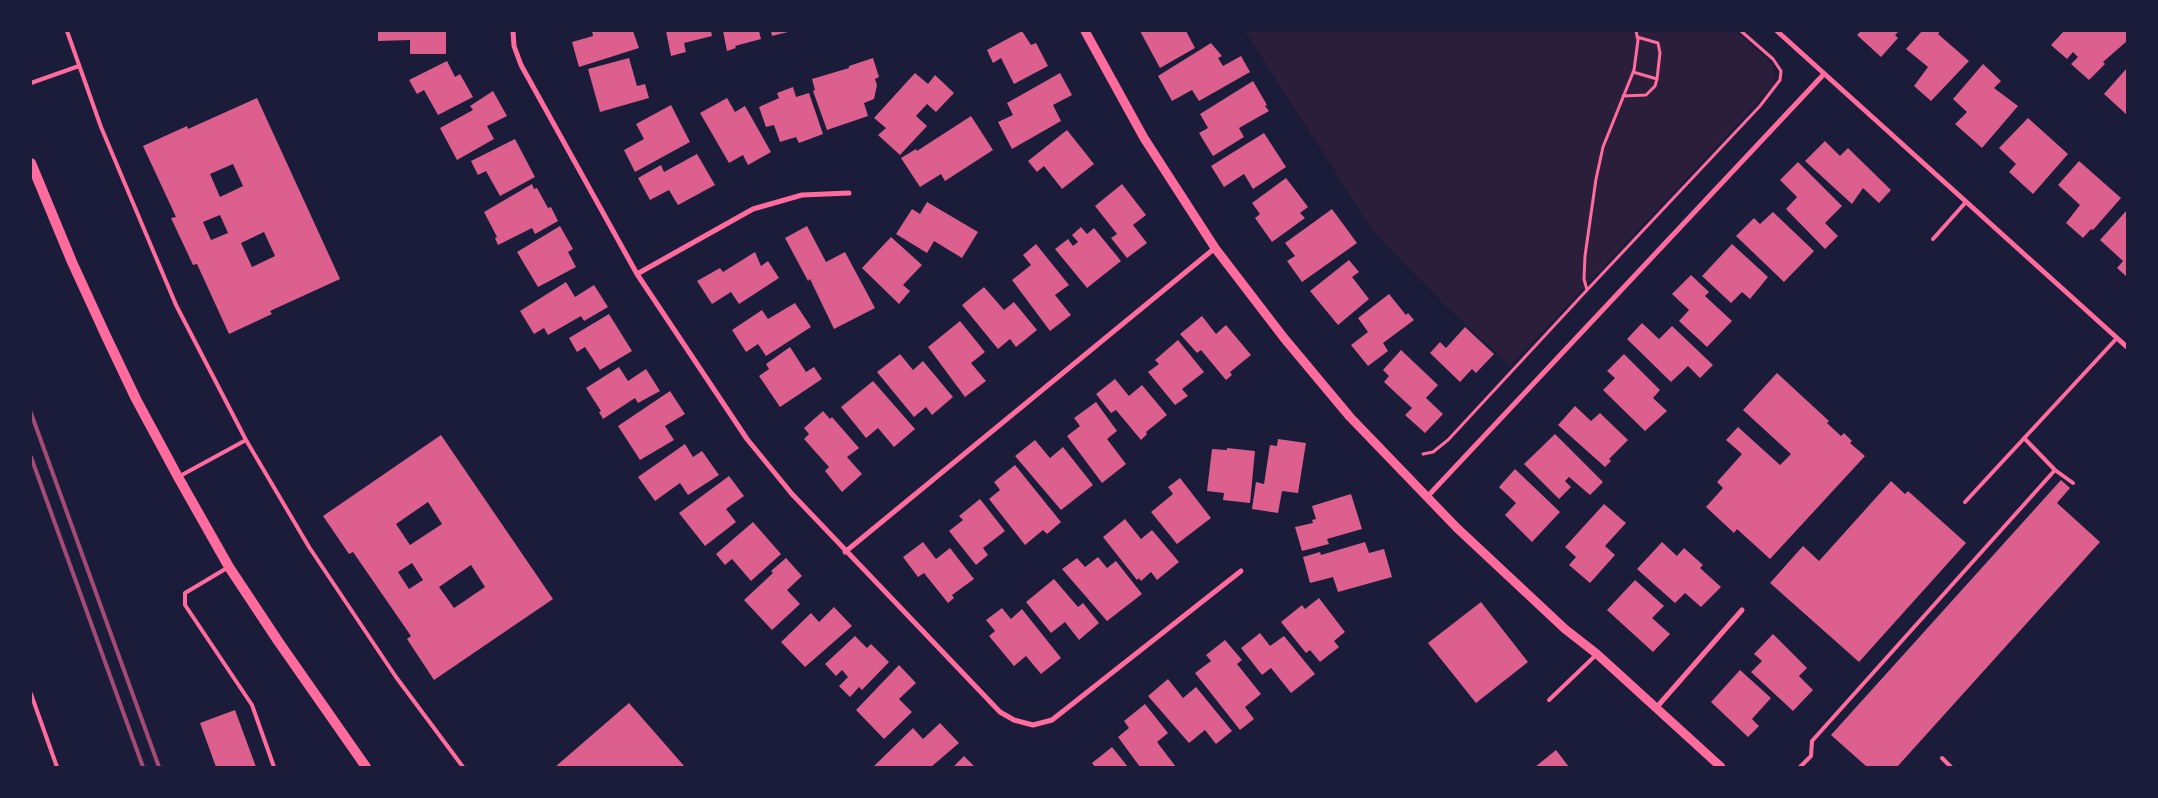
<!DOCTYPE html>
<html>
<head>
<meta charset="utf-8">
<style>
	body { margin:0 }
	#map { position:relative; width:2158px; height:798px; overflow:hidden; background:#1b1b3a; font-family:Lora,serif }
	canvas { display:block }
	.frame { position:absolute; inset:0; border:32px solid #1b1b3a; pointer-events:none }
</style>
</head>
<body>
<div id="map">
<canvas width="2158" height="798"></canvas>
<div class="frame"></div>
</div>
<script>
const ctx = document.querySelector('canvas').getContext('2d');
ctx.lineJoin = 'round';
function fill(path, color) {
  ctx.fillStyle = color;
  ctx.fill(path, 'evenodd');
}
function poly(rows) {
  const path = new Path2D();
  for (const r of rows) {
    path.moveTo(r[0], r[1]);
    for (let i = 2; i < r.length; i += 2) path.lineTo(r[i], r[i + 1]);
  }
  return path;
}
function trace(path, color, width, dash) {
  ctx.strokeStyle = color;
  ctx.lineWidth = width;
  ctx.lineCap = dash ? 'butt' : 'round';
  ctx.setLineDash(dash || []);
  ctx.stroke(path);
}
fill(poly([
	[1245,31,1736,31,1772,64,1776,77,1773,86,1510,366,1443,303,1373,231]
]), '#2a1e3b');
fill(poly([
	[378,31,446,31,446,54,410,54,410,40,378,41],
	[592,31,633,31,639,48,579,67,572,42,593,36],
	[666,31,711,31,712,36,684,43,686,52,671,56],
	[723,31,759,31,761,39,735,46,736,48,727,51],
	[771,31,788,31,788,32,772,36],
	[1022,31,1031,45,1036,43,1048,66,1014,84,1001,58,993,63,987,50],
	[1140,31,1186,31,1195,48,1160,68],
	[1861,31,1899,31,1895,35,1898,38,1881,57,1857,35],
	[1922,31,1940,31,1938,34,1969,61,1931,101,1914,86,1928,67,1906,49],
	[2064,31,2127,31,2127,41,2103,62,2105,64,2089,80,2071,64,2078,57,2073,52,2067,59,2051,45],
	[1211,43,1222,56,1218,58,1223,66,1241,56,1250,72,1199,101,1192,90,1172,101,1158,76],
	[629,58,637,86,645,84,649,98,600,112,588,69],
	[873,58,879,77,875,79,877,85,874,99,864,103,868,116,827,130,813,91,815,90,812,79,849,68,849,66],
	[447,61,455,77,460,74,473,97,438,115,424,90,417,94,409,80],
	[1983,64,2001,81,1994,88,2018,106,1982,148,1955,124,1967,112,1953,99],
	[2127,68,2127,115,2104,94],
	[915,73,928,84,935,75,954,93,936,112,927,104,916,116,927,126,900,155,878,135,886,128,874,118],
	[1060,73,1072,95,1053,105,1061,121,1012,149,998,122,1013,115,1007,103],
	[1253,81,1267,105,1265,106,1269,111,1239,128,1244,137,1213,156,1199,133,1208,128,1200,114],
	[793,87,796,97,809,93,823,134,799,143,796,137,780,142,774,125,766,127,759,107,779,98,777,93],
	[493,91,507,116,487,126,494,139,457,160,440,128,473,110,470,106],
	[257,98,340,279,270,311,272,314,229,334,197,264,193,265,171,218,176,217,143,146,187,126,188,129],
	[233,164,243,186,220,197,210,174],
	[220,215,228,233,211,240,203,222],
	[264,232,275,256,252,267,241,243],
	[727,98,735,112,745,106,771,152,748,165,743,155,729,163,700,113],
	[671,105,690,142,635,172,624,150,644,139,636,124],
	[971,116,993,150,945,181,941,174,920,187,901,158,916,149,917,151],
	[2028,118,2068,154,2033,194,2009,172,2016,164,1999,148],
	[1067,130,1094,164,1062,189,1044,166,1037,172,1028,161],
	[1264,133,1286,167,1253,189,1244,174,1224,187,1211,166],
	[515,139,535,177,500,196,486,171,478,175,471,161],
	[1825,141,1840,156,1848,148,1891,190,1879,203,1863,188,1852,204,1805,161],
	[697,154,715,185,678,205,669,190,650,200,638,178,661,165,664,172],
	[2079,161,2121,198,2093,230,2091,229,2083,238,2066,223,2080,205,2058,185],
	[1798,162,1842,206,1825,223,1838,236,1825,249,1786,209,1797,197,1780,180],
	[1286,178,1308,207,1300,213,1305,218,1272,242,1255,218,1260,214,1252,203],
	[532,184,534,189,537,188,548,208,551,207,558,221,535,234,532,228,498,245,495,238,497,237,484,212],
	[1122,184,1146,215,1133,225,1147,243,1127,258,1111,238,1117,234,1095,206],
	[927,202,978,232,962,258,934,241,927,253,896,234,912,209,920,214],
	[1332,209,1357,243,1302,282,1287,261,1295,256,1285,243],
	[2127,210,2127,277,2117,268,2123,261,2100,240],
	[1773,212,1814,251,1784,282,1736,236,1754,218,1760,224],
	[560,226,573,249,568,252,576,267,538,287,517,252],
	[807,226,826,262,845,252,875,308,834,329,810,279,808,281,785,238],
	[1081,227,1087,234,1094,228,1121,261,1087,288,1055,249,1068,239,1073,246,1078,242,1072,235],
	[891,237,922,265,903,285,910,291,899,304,862,268],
	[1036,244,1069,285,1055,295,1071,315,1050,331,1012,280,1031,265,1023,255],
	[1732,244,1768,277,1750,299,1742,292,1731,303,1702,276],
	[755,252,761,266,768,261,779,278,739,304,731,292,712,304,697,281,720,268,723,272],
	[1349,260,1359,272,1352,277,1369,299,1338,325,1310,291],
	[1691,275,1709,292,1705,296,1732,321,1707,347,1679,321,1689,310,1672,294],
	[566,282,575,297,594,285,608,307,584,321,581,316,548,335,544,328,534,334,520,311],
	[984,287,1004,310,1014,302,1037,330,1016,347,1010,339,998,349,962,305],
	[1389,294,1406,315,1408,313,1414,320,1383,343,1388,351,1368,366,1351,345,1368,332,1358,318],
	[795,303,811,327,766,356,758,344,746,352,732,330,762,310,768,319],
	[609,314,632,351,600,370,585,347,577,352,569,338],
	[1202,316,1216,334,1226,325,1251,355,1230,372,1232,375,1226,380,1201,350,1197,353,1180,334],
	[960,321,985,352,971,363,986,381,965,397,928,347],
	[1642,323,1659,339,1672,326,1713,365,1700,378,1688,366,1671,382,1627,339],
	[1465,327,1494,354,1476,373,1472,369,1460,382,1430,353,1440,342,1446,348],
	[1178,340,1204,372,1182,389,1188,396,1175,405,1148,372,1159,364,1155,360],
	[790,347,806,372,814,367,822,379,780,407,759,376,769,369,766,364],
	[1401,350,1438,385,1426,398,1443,414,1425,433,1405,415,1412,408,1384,382,1389,376,1383,370],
	[900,354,913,370,923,361,953,397,932,415,926,407,914,417,877,372],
	[1624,354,1660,390,1653,398,1667,411,1645,431,1603,390,1615,378,1607,371],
	[619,367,628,381,646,369,660,391,638,403,635,398,603,419,599,412,601,411,586,388],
	[1777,373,1829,421,1827,423,1841,436,1844,433,1852,441,1850,443,1865,456,1770,559,1737,529,1734,533,1706,507,1723,488,1717,482,1742,454,1726,440,1738,427,1780,465,1791,454,1743,410],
	[1115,379,1129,396,1142,385,1167,415,1146,432,1147,434,1141,440,1116,410,1111,413,1096,394],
	[873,381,915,429,894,447,878,428,866,438,841,407],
	[670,391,685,414,665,426,674,440,640,460,618,426],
	[1096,402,1117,431,1107,439,1126,464,1102,483,1067,436,1080,426,1074,418],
	[1575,406,1591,421,1600,413,1628,440,1609,459,1611,461,1605,467,1558,425],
	[823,411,830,419,832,417,859,448,847,457,862,474,842,492,825,471,829,467,804,439,809,434,804,428],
	[1555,434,1603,482,1590,495,1569,477,1565,481,1571,487,1559,499,1524,464],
	[441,435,553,599,434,680,407,639,411,636,353,552,349,554,323,516],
	[428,502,442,524,410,545,396,524],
	[412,563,423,580,409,589,398,572],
	[471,565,485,587,454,608,439,587],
	[1278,439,1306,443,1298,493,1282,491,1278,513,1252,509,1256,482,1264,484,1270,445,1277,446],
	[1035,440,1050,458,1063,447,1093,485,1061,510,1015,456],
	[685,444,693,457,702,451,719,475,688,495,680,483,655,501,638,477],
	[1227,448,1255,451,1250,503,1223,500,1224,493,1207,491,1212,449,1227,450],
	[1015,465,1061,522,1047,534,1043,530,1025,545,989,499,1000,490,994,482],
	[1515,469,1560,512,1532,542,1505,515,1516,503,1499,487],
	[729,476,744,496,726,509,736,522,705,546,679,513],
	[1180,478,1211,518,1177,544,1151,512,1173,494,1168,487],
	[2061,480,2070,488,2057,503,2100,542,1897,767,1867,767,1831,735],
	[1891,481,1905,494,1908,491,1966,543,1859,662,1770,583,1803,546,1819,561],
	[1351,494,1362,529,1327,539,1329,544,1302,551,1295,527,1313,523,1312,520,1316,519,1312,506],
	[980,499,1005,531,983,548,988,555,976,565,949,531,963,520,959,516],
	[1604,504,1626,523,1605,546,1615,555,1590,583,1569,565,1576,557,1565,547],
	[1125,519,1141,539,1152,530,1179,562,1157,580,1151,572,1141,581,1139,578,1137,580,1103,537],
	[753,522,781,554,751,581,732,559,725,565,716,554],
	[923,542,936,559,950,548,974,579,952,595,954,598,948,603,924,573,918,577,903,557],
	[1365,542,1369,553,1384,549,1392,577,1338,592,1333,577,1310,583,1303,557,1320,552,1321,555],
	[1662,542,1677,556,1684,548,1703,565,1700,568,1721,587,1701,607,1685,593,1675,603,1637,569],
	[1098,557,1107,568,1116,561,1142,594,1107,621,1062,569,1077,558,1085,567],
	[786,558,802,576,787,590,800,604,772,630,744,600,773,573,771,571],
	[1054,579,1078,607,1083,603,1099,623,1079,640,1065,622,1051,633,1026,602],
	[1635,580,1664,606,1652,618,1670,634,1653,652,1607,610],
	[1319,598,1345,632,1334,641,1339,647,1320,662,1310,650,1306,653,1281,622,1302,605,1305,609],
	[1481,602,1528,662,1476,703,1428,643],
	[834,607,852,626,805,667,781,642,811,613,819,622],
	[1002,608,1011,619,1022,609,1061,658,1041,674,1026,656,1014,666,989,636,995,631,986,620],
	[1260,633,1270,646,1284,636,1315,674,1291,693,1271,668,1262,675,1241,648],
	[1773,634,1807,668,1799,676,1813,690,1793,711,1751,672,1762,661,1754,654],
	[855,636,867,648,871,644,889,662,862,690,859,687,850,697,839,686,848,677,842,670,836,676,825,664],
	[1225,640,1242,660,1237,664,1261,694,1245,707,1254,719,1240,730,1195,673,1211,661,1206,655],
	[899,665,916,683,899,699,912,712,884,739,856,710],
	[1740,670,1771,698,1752,719,1759,726,1748,737,1711,702],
	[1168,679,1183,698,1196,687,1232,731,1216,744,1205,730,1189,743,1148,696],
	[629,703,685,767,555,767],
	[1145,704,1168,733,1157,742,1176,767,1140,767,1118,737,1129,728,1124,721],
	[235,710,256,767,216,767,200,723],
	[940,723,959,743,931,767,873,767,913,728,923,739],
	[1112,747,1128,767,1095,767,1092,763],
	[1556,750,1569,767,1535,767],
	[964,756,975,767,953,767]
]), '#dd5f8e');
trace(poly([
	[1637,37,1658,43,1660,53,1657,79],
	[1623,96,1646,95,1655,86,1657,79,1633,72],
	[1587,290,1760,106,1780,80,1781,71,1773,59,1741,31],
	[1423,454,1433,452,1448,440,1587,290,1584,279,1585,256,1596,179,1603,147,1634,70,1638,40,1636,31]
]), '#ff6b9d', 3);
trace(poly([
	[67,31,101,127,176,305,246,440,309,547,396,677,463,767],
	[31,83,79,66],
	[1933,239,1966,202],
	[2024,438,2055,470,2073,483],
	[180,476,246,440],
	[1965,502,2117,338],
	[227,568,185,593,185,605,252,705,274,767],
	[31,694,57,767],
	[1549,700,1597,654],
	[1942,758,1951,767],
	[1800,767,1811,756,1812,741,2055,470]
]), '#ff6b9d', 4);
trace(poly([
	[513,31,514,46,521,65,637,274,747,439,792,494,1000,712,1014,720,1033,725,1052,720,1241,571],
	[1777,31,2127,347],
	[637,274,753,209,802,195,849,193],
	[1427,497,1824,74],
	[845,552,1215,248],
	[1656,708,1742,610]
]), '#ff6b9d', 5);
trace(poly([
	[1085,31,1144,138,1215,248,1284,338,1350,417,1457,528,1565,629,1597,654,1721,767]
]), '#ff6b9d', 9);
trace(poly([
	[31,163,72,262,106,336,136,399,178,477,229,567,278,641,366,767]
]), '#ff6b9d', 10);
trace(poly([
	[31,413,159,767],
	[31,457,143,767]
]), '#a44b75', 4);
</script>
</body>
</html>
